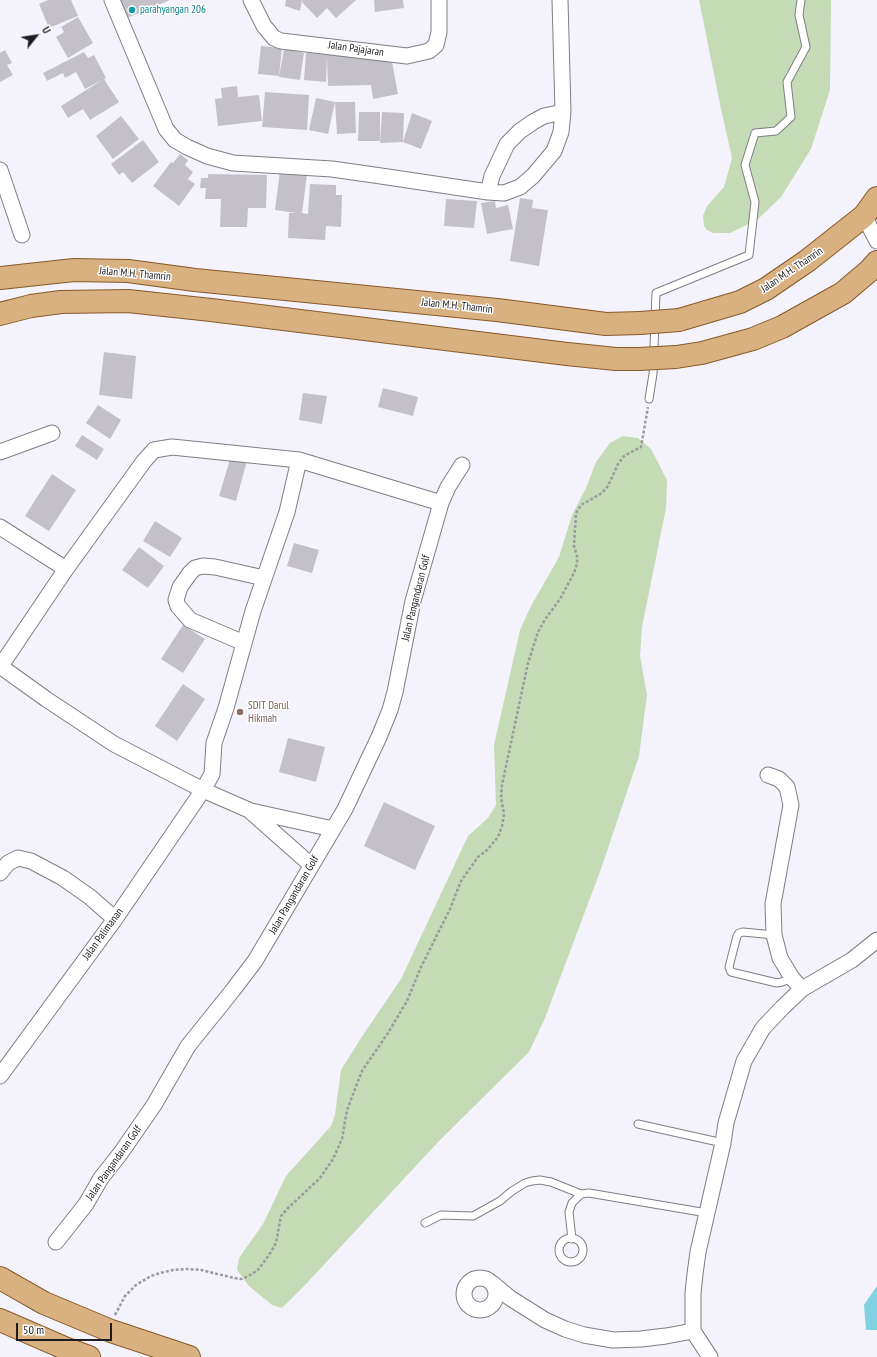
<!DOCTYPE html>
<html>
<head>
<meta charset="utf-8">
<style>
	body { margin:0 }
	#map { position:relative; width:877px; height:1357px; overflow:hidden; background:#f4f3fc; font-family:"PT Sans Narrow",sans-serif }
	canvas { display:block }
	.north { position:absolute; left:16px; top:16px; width:40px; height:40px; -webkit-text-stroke:3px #fff; paint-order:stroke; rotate:60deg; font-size:11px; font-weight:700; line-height:16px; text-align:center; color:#1d1d20 }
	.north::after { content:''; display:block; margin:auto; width:14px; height:18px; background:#1d1d20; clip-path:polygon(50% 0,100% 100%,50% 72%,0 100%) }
	.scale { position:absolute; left:16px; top:1323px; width:96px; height:18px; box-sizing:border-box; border:2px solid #1d1d20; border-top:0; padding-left:5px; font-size:12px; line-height:14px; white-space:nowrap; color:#1d1d20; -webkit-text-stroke:3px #fff; paint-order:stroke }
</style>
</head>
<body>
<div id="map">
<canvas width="877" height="1357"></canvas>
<div class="north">U</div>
<div class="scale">50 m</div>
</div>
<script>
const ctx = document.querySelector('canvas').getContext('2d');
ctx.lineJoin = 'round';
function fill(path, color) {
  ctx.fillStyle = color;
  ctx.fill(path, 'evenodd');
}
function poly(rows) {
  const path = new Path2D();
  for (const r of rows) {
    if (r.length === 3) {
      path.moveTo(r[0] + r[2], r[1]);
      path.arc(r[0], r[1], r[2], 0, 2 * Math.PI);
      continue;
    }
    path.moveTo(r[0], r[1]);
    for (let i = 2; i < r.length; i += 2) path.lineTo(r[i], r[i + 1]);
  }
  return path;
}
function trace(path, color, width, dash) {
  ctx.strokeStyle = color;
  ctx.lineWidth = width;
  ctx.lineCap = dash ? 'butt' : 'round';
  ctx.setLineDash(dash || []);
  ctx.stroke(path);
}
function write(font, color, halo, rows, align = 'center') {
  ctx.font = font + ' "PT Sans Narrow",sans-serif';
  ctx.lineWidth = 3;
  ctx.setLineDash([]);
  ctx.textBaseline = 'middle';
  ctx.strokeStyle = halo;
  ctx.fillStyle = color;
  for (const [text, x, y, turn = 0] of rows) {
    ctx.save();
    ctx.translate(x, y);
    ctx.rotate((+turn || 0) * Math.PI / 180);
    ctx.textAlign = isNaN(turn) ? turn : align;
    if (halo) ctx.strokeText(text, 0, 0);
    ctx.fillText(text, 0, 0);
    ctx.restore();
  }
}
fill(poly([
	[699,0,831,0,830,90,811,149,781,197,757,220,730,233,713,233,707,230,704,226,703,216,707,206,724,187,732,158,721,109],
	[623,436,638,438,651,449,667,480,666,508,642,627,640,656,647,695,639,756,601,869,545,1018,529,1052,440,1140,307,1283,282,1308,272,1305,249,1286,237,1270,239,1258,263,1224,286,1176,331,1126,335,1115,341,1070,361,1038,401,979,468,836,488,818,496,805,494,745,520,630,531,606,559,557,572,515,586,488,596,462,610,443]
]), '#c5dbb6');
fill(poly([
	[877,1286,877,1330,866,1330,864,1305]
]), '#80d1e1');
fill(poly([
	[48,0,71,0,78,16,49,28,39,4],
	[113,0,170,0,122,20],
	[286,0,302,0,300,11,285,6],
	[303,0,356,0,336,18,327,8,317,18,301,1],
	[374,0,403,0,404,8,375,12],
	[78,17,93,43,68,58,56,37,64,32,61,27],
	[261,46,282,48,279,76,258,74],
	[284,49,304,53,300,80,279,77],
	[5,50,12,63,7,65,13,75,0,82,0,53],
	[84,52,88,58,94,55,106,78,104,79,119,102,90,120,83,109,68,118,61,106,102,80,85,89,76,72,65,78,63,73,47,81,43,73],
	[306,53,391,56,398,94,373,99,371,85,328,86,327,57,326,82,304,80],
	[237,86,238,97,259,95,262,121,218,126,215,99,222,98,221,88],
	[265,92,309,95,307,130,262,127],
	[316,98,335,102,328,134,309,130],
	[335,102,355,102,356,133,337,134],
	[359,112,380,112,380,141,358,141],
	[382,112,404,113,403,142,380,143],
	[412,113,432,121,421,149,403,142],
	[121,116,139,139,113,159,96,136],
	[143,140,159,162,132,183,123,172,119,175,111,164],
	[180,154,188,160,185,165,193,172,188,179,195,184,179,206,153,186,171,162,173,163],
	[280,171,307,174,302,213,308,214,310,184,336,185,336,195,342,195,341,227,326,226,325,240,288,238,289,213,296,213,275,210],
	[208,174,267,175,266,208,248,208,247,227,220,227,221,199,205,199,206,188,200,188,201,178,208,178],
	[520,198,533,200,532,208,548,210,539,266,510,261],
	[446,199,477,201,474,228,444,226],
	[495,201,496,208,508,205,513,229,487,234,481,203],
	[104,352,136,356,132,399,99,395],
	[383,388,418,397,413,416,378,407],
	[303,393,327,396,322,424,299,420],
	[98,405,121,420,110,439,86,423],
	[82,435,104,449,97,460,75,446],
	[231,456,247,461,236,501,219,496],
	[52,474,76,490,49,531,25,516],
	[155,521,182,538,170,557,143,541],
	[294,543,319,550,312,573,287,566],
	[139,547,164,566,148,588,122,570],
	[183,625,205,639,183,673,161,659],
	[183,684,205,699,177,741,155,726],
	[288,738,325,747,316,782,279,772],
	[384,802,435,826,415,870,364,846]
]), '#c4c0c7');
const service = poly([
	[649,399,653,374,656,293,749,255,755,202,745,165,755,133,776,131,791,117,787,82,806,47,799,15,801,0],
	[774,935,743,932,739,933,737,936,729,967,731,972,777,983,782,982,792,978],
	[638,1124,723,1143],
	[425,1223,441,1215,473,1216,500,1201,512,1191,525,1183,532,1181,540,1180,551,1182,581,1194],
	[571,1250,12],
	[572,1239,569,1212,572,1203,581,1194,589,1193,707,1213]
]);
const minor = poly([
	[112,0,166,129,175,140,187,147,207,156,233,163,332,169,381,176,488,192,504,193,520,187,533,176,554,151,561,132,563,112,560,0],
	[251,0,264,26,274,38,281,41,407,56,429,51,436,45,439,32,439,0],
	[0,170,22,235],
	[488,192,492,176,507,144,520,131,533,122,544,116,563,112],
	[864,216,877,241],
	[0,452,52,433],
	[0,527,66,569],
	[244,643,190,620,178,606,176,600,180,587,190,573,195,568,203,566,215,567,264,578],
	[0,666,46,699,114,744,203,790,251,811,333,829],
	[0,667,66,569,144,461,154,450,172,447,299,460,441,503],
	[768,775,779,779,787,787,791,805,773,904,774,935,780,958,792,978,802,989],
	[251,812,311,865],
	[0,873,8,863,18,858,31,861,63,878,90,897,115,919],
	[0,1076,115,919,203,790,212,774,214,743,226,708,253,611,287,512,299,460],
	[56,1242,86,1204,101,1178,120,1154,154,1105,188,1046,233,990,255,961,345,809,379,737,390,710,395,692,413,601,441,503,448,487,462,465],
	[480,1294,16],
	[492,1283,510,1298,545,1320,565,1329,584,1335,613,1340,641,1339,666,1336,693,1331],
	[710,1357,693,1331,693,1293,695,1274,698,1252,723,1143,726,1123,744,1061,763,1028,782,1008,802,989,852,960,877,940]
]);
const primary = poly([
	[0,278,74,270,128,271,195,280,497,310,606,324,640,323],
	[0,314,31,306,61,302,128,301,211,310,567,354,616,359,639,359],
	[679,320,740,302,766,289,807,261,864,216,877,198],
	[676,357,702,353,753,339,782,327,843,293,869,271,877,262],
	[0,1278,44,1303,111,1331,189,1357],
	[0,1320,67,1349,89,1357]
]);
trace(service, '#7e7e85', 9);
trace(minor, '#7e7e85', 17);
trace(primary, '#875a27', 24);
trace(poly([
	[115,1315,125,1296,136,1285,151,1276,160,1273,173,1270,187,1269,201,1270,234,1278,242,1279,250,1275,258,1270,269,1255,276,1243,281,1216,288,1208,320,1178,333,1159,342,1139,347,1110,362,1071,388,1033,407,1001,421,967,450,909,461,881,478,857,487,850,498,837,502,826,504,814,501,798,502,785,528,663,538,632,546,618,560,599,574,573,577,564,577,556,574,546,576,513,581,505,602,493,608,486,618,464,624,456,641,447,648,407]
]), '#9b9aa1', 2.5, [3, 2]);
trace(service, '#fff', 7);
trace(minor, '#fff', 15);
trace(primary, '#d9b080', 22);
const primaryBridge = poly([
	[640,323,679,320],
	[639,359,676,357]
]);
trace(primaryBridge, '#875a27', 24, []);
trace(primaryBridge, '#d9b080', 22);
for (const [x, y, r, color] of [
	[132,10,4,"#0f9aa8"],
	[240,712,4,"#8d6e63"]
]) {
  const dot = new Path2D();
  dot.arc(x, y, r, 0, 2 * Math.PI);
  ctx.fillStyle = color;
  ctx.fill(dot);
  trace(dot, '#fff', 1.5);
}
write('11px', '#0d838f', '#fff', [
	["parahyangan 206",140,10]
], 'left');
write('11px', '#1d1d20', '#fff', [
	["Jalan Pajajaran",356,49,8],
	["Jalan M.H. Thamrin",792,270,-34],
	["Jalan M.H. Thamrin",135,274,5],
	["Jalan M.H. Thamrin",457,306,6],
	["Jalan Pangandaran Golf",416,598,-76],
	["Jalan Pangandaran Golf",294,895,-60],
	["Jalan Palimanan",103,934,-54],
	["Jalan Pangandaran Golf",114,1163,-55]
]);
write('11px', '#785e54', '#fff', [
	["SDIT Darul",248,706],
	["Hikmah",248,719]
], 'left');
</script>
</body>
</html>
